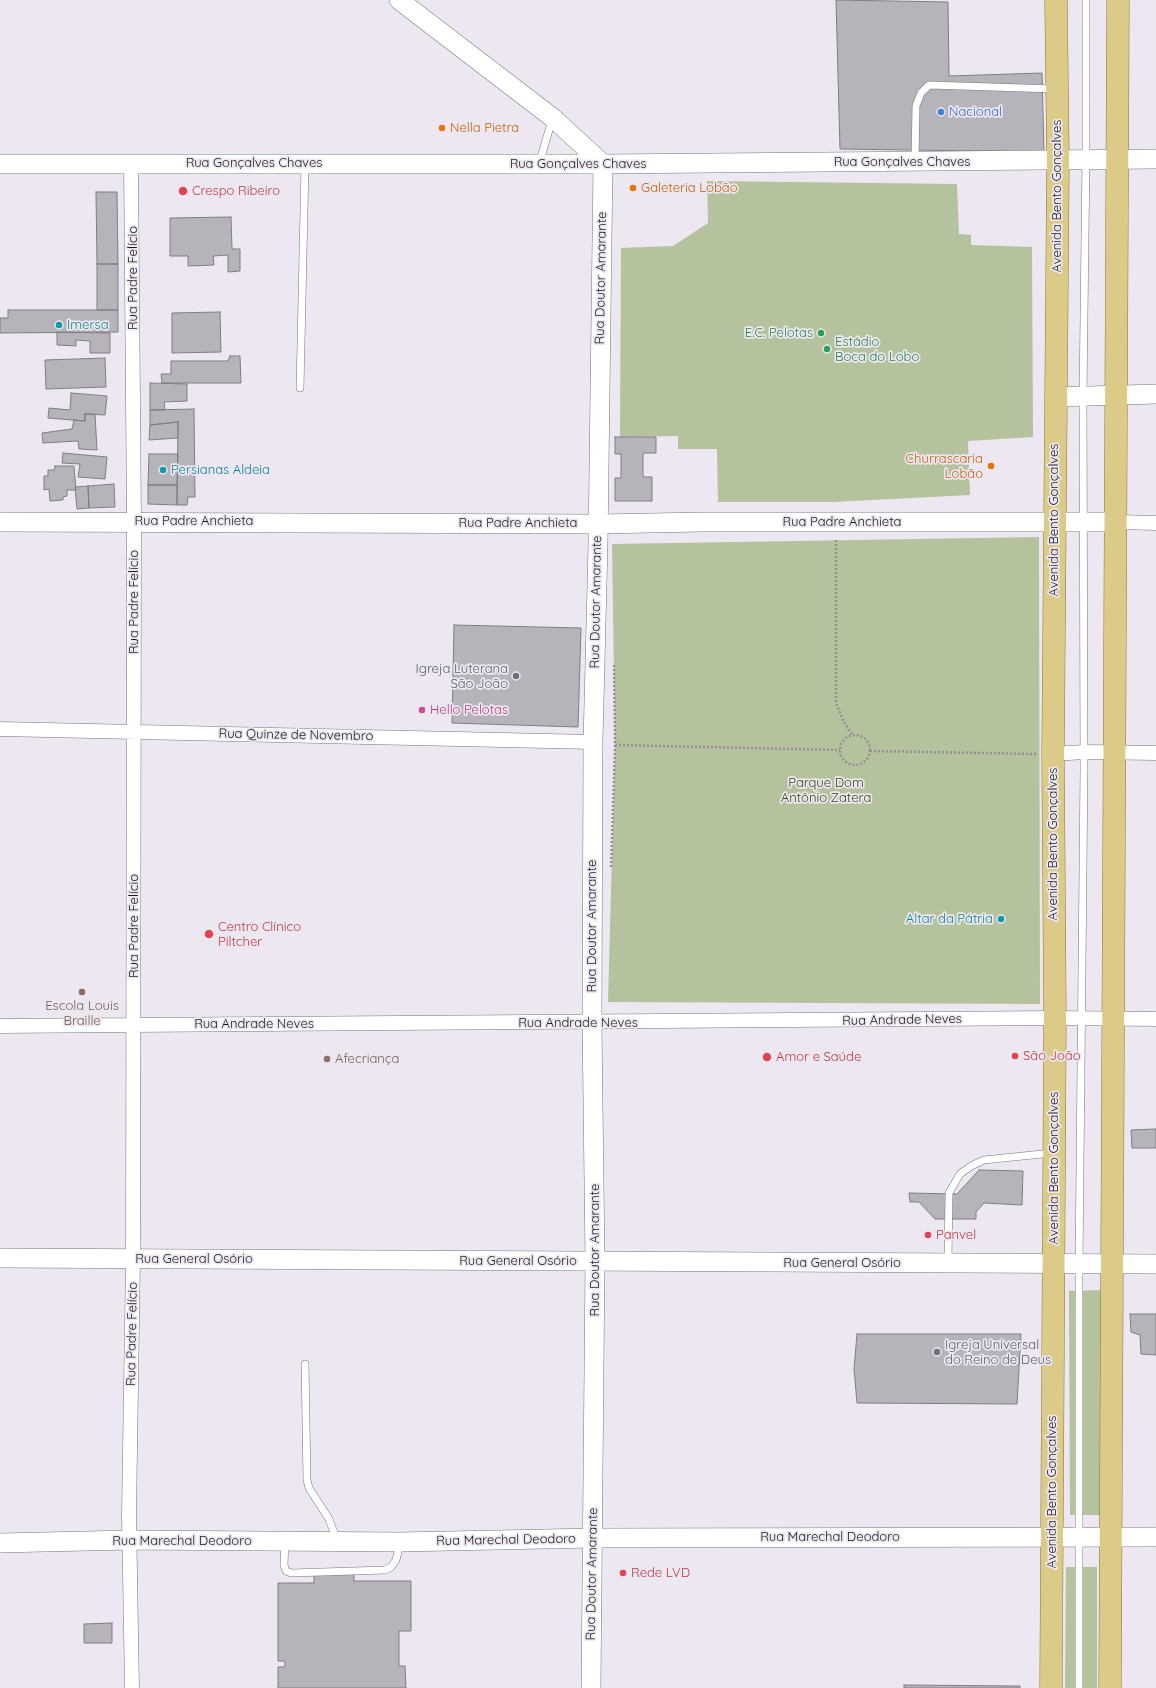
<!DOCTYPE html>
<html>
<head>
<meta charset="utf-8">
<style>
	body { margin:0 }
	canvas { display:block; background:#ece7f0 }
</style>
</head>
<body>
<canvas width="1156" height="1688"></canvas>
<script>
const ctx = document.querySelector('canvas').getContext('2d');
ctx.lineJoin = 'round';
function fill(path, color) {
  ctx.fillStyle = color;
  ctx.fill(path, 'evenodd');
}
function poly(rows) {
  const path = new Path2D();
  for (const r of rows) {
    if (r.length === 3) {
      path.moveTo(r[0] + r[2], r[1]);
      path.arc(r[0], r[1], r[2], 0, 2 * Math.PI);
      continue;
    }
    path.moveTo(r[0], r[1]);
    for (let i = 2; i < r.length; i += 2) path.lineTo(r[i], r[i + 1]);
  }
  return path;
}
function trace(path, color, width, dash) {
  ctx.strokeStyle = color;
  ctx.lineWidth = width;
  ctx.lineCap = dash ? 'butt' : 'round';
  ctx.setLineDash(dash || []);
  ctx.stroke(path);
}
function write(font, color, halo, rows, align = 'center') {
  ctx.font = font + ' Quicksand,sans-serif';
  ctx.lineWidth = 3.5;
  ctx.setLineDash([]);
  ctx.textBaseline = 'middle';
  ctx.strokeStyle = halo;
  ctx.fillStyle = color;
  for (const [text, x, y, turn = 0] of rows) {
    ctx.save();
    ctx.translate(x, y);
    ctx.rotate((+turn || 0) * Math.PI / 180);
    ctx.textAlign = isNaN(turn) ? turn : align;
    if (halo) ctx.strokeText(text, 0, 0);
    ctx.fillText(text, 0, 0);
    ctx.restore();
  }
}
fill(poly([
	[707,181,957,184,959,234,971,235,971,245,1032,247,1033,437,968,441,970,495,833,502,718,502,717,449,678,449,678,436,620,437,621,248,673,246,708,223],
	[1039,537,1040,1004,608,1002,615,745,612,544],
	[1102,1290,1100,1515,1070,1515,1069,1291],
	[1066,1567,1097,1567,1097,1688,1065,1688]
]), '#b4c29d');
const building = poly([
	[836,0,948,2,949,76,1042,73,1044,152,840,149,836,0],
	[96,192,117,192,118,264,97,264,96,192],
	[231,217,232,249,240,249,240,271,228,272,228,255,213,256,214,265,188,266,188,256,170,256,170,218,231,217],
	[97,264,118,264,118,310,97,310,97,264],
	[8,310,118,310,118,332,0,333,0,318,8,318,8,310],
	[220,312,221,352,172,353,172,313,220,312],
	[57,332,110,333,110,353,90,353,90,341,76,340,76,346,57,345,57,332],
	[230,356,240,356,241,383,162,383,161,374,171,374,171,361,228,361,230,356],
	[105,358,106,387,46,389,45,360,105,358],
	[150,383,187,384,187,401,164,402,165,410,150,410,150,383],
	[71,393,107,396,105,415,85,414,85,421,48,418,49,408,70,410,71,393],
	[194,409,195,497,188,497,187,505,177,505,178,422,150,425,150,410,194,409],
	[85,414,95,414,97,450,79,449,78,441,43,443,42,433,72,429,74,420,85,421,85,414],
	[178,422,178,438,149,440,150,425,178,422],
	[615,437,656,437,656,453,643,453,643,477,652,477,652,501,615,501,615,478,621,478,621,454,615,454,615,437],
	[63,453,107,457,105,479,78,477,80,464,62,463,63,453],
	[149,454,178,454,177,485,148,485,149,454],
	[55,466,74,466,76,490,67,490,67,496,63,497,63,500,50,501,49,489,44,490,44,476,48,476,48,470,54,470,55,466],
	[114,484,115,507,89,508,88,486,114,484],
	[148,485,177,485,177,505,148,504,148,485],
	[88,486,89,508,77,509,75,487,88,486],
	[454,625,581,628,578,727,452,723,454,625],
	[1156,1129,1156,1148,1132,1148,1131,1130,1156,1129],
	[979,1170,1023,1171,1022,1205,984,1203,976,1212,976,1219,935,1219,919,1202,910,1202,909,1193,957,1194,979,1170],
	[1130,1314,1156,1314,1156,1355,1141,1354,1140,1335,1131,1332,1130,1314],
	[857,1334,1021,1334,1017,1404,857,1403,854,1369,857,1334],
	[314,1574,354,1574,354,1581,411,1581,411,1631,399,1631,399,1666,405,1666,406,1688,278,1688,278,1667,285,1667,285,1661,278,1661,278,1583,314,1583,314,1574],
	[112,1623,112,1643,84,1643,84,1624,112,1623],
	[904,1685,1020,1686,1020,1688,904,1688,904,1685]
]);
fill(building, '#b7b3bb');
trace(building, '#817d85', 1);
const lane = poly([
	[915,161,916,106,921,93,929,85,1055,89],
	[539,164,552,120],
	[300,388,305,165],
	[948,1262,949,1193,960,1174,971,1166,984,1160,1052,1153],
	[305,1364,307,1480,309,1488,329,1519,337,1541],
	[285,1541,284,1565,286,1571,291,1573,385,1570,391,1567,396,1560,400,1544],
	[1079,1688,1079,1265,1084,769,1083,396,1086,159,1086,0]
]);
const street = poly([
	[131,163,134,521,133,1259,129,1515,132,1688],
	[1116,522,1156,523],
	[0,729,593,742],
	[1053,754,1084,752,1156,753],
	[0,1026,1055,1018,1156,1019]
]);
const secondary = poly([
	[399,0,553,118,603,164],
	[0,164,603,164,1156,159],
	[1055,397,1156,394],
	[0,522,598,524,702,522,1116,522],
	[0,1258,1156,1264],
	[0,1543,130,1540,400,1542,593,1538,1156,1537],
	[591,1688,595,1261,592,1023,593,742,598,544,603,164]
]);
const primary = poly([
	[1051,1688,1055,1018,1053,754,1058,160,1056,0],
	[1110,1688,1118,0]
]);
trace(lane, '#79757c', 8);
trace(street, '#79757c', 15);
trace(secondary, '#79757c', 20);
trace(primary, '#8b762f', 23);
trace(poly([
	[836,540,836,703,843,720,852,735],
	[855,750,15],
	[615,745,840,750],
	[870,751,1036,754],
	[611,867,615,745,614,664]
]), '#959198', 2.5, [2, 2]);
trace(lane, '#fff', 7);
trace(street, '#fff', 14);
trace(secondary, '#fff', 19);
trace(primary, '#dcca88', 22);
for (const [x, y, r, color] of [
	[941,112,4,"#3f7fe0"],
	[442,128,4,"#e8710a"],
	[633,188,4,"#e8710a"],
	[183,191,5,"#e0444e"],
	[59,325,4,"#0f9aa8"],
	[821,333,4,"#2e9e5b"],
	[827,349,4,"#2e9e5b"],
	[991,466,4,"#e8710a"],
	[163,470,4,"#0f9aa8"],
	[516,676,4,"#6b7280"],
	[422,710,4,"#d1479c"],
	[1001,919,4,"#0f9aa8"],
	[209,934,5,"#e0444e"],
	[82,992,4,"#8d6e63"],
	[1015,1056,4,"#e0444e"],
	[767,1057,5,"#e0444e"],
	[327,1059,4,"#8d6e63"],
	[928,1235,4,"#e0444e"],
	[937,1352,4,"#6b7280"],
	[623,1573,4,"#e0444e"]
]) {
  const dot = new Path2D();
  dot.arc(x, y, r, 0, 2 * Math.PI);
  ctx.fillStyle = color;
  ctx.fill(dot);
  trace(dot, '#ece7f0', 1.5);
}
write('13px', '#366cbe', '#ece7f0', [
	["Nacional",949,112]
], 'left');
write('13px', '#c56008', '#ece7f0', [
	["Nella Pietra",450,128],
	["Galeteria Lobão",641,188],
	["Churrascaria",983,459,"right"],
	["Lobão",983,474,"right"]
], 'left');
write('13px', '#1e1c1f', '#ece7f0', [
	["Rua Gonçalves Chaves",902,162],
	["Rua Gonçalves Chaves",254,163],
	["Rua Gonçalves Chaves",578,164],
	["Avenida Bento Gonçalves",1057,196,-90],
	["Rua Padre Felício",133,278,-90],
	["Rua Doutor Amarante",601,278,-89],
	["Avenida Bento Gonçalves",1054,520,-90],
	["Rua Padre Anchieta",194,521],
	["Rua Padre Anchieta",842,522],
	["Rua Padre Anchieta",518,523],
	["Rua Padre Felício",134,602,-90],
	["Rua Doutor Amarante",596,602,-89],
	["Rua Quinze de Novembro",296,735,1],
	["Avenida Bento Gonçalves",1053,844,-90],
	["Rua Padre Felício",134,926,-90],
	["Rua Doutor Amarante",592,926,-90],
	["Rua Andrade Neves",902,1020,-1],
	["Rua Andrade Neves",578,1023],
	["Rua Andrade Neves",254,1024],
	["Avenida Bento Gonçalves",1054,1168,-90],
	["Rua Doutor Amarante",595,1250,-90],
	["Rua General Osório",194,1259],
	["Rua General Osório",518,1261],
	["Rua General Osório",842,1263],
	["Rua Padre Felício",132,1334,-89],
	["Avenida Bento Gonçalves",1052,1492,-90],
	["Rua Marechal Deodoro",830,1537],
	["Rua Marechal Deodoro",506,1540,-1],
	["Rua Marechal Deodoro",182,1541],
	["Rua Doutor Amarante",592,1574,-89]
]);
write('13px', '#be3a42', '#ece7f0', [
	["Crespo Ribeiro",192,191],
	["Centro Clínico",218,927],
	["Piltcher",218,942],
	["São João",1023,1056],
	["Amor e Saúde",776,1057],
	["Panvel",936,1235],
	["Rede LVD",631,1573]
], 'left');
write('13px', '#0d838f', '#ece7f0', [
	["Imersa",67,325],
	["Persianas Aldeia",171,470],
	["Altar da Pátria",993,919,"right"]
], 'left');
write('13px', '#27864d', '#ece7f0', [
	["E.C. Pelotas",813,333],
	["Estádio",835,342,"left"],
	["Boca do Lobo",835,357,"left"]
], 'right');
write('13px', '#5b616d', '#ece7f0', [
	["Igreja Luterana",508,669],
	["São João",508,684],
	["Igreja Universal",945,1345,"left"],
	["do Reino de Deus",945,1360,"left"]
], 'right');
write('13px', '#b23c85', '#ece7f0', [
	["Hello Pelotas",430,710]
], 'left');
write('13px', '#354411', '#ece7f0', [
	["Parque Dom",826,783],
	["Antônio Zatera",826,798]
]);
write('13px', '#785e54', '#ece7f0', [
	["Escola Louis",82,1006],
	["Braille",82,1021],
	["Afecriança",335,1059,"left"]
]);
</script>
</body>
</html>
